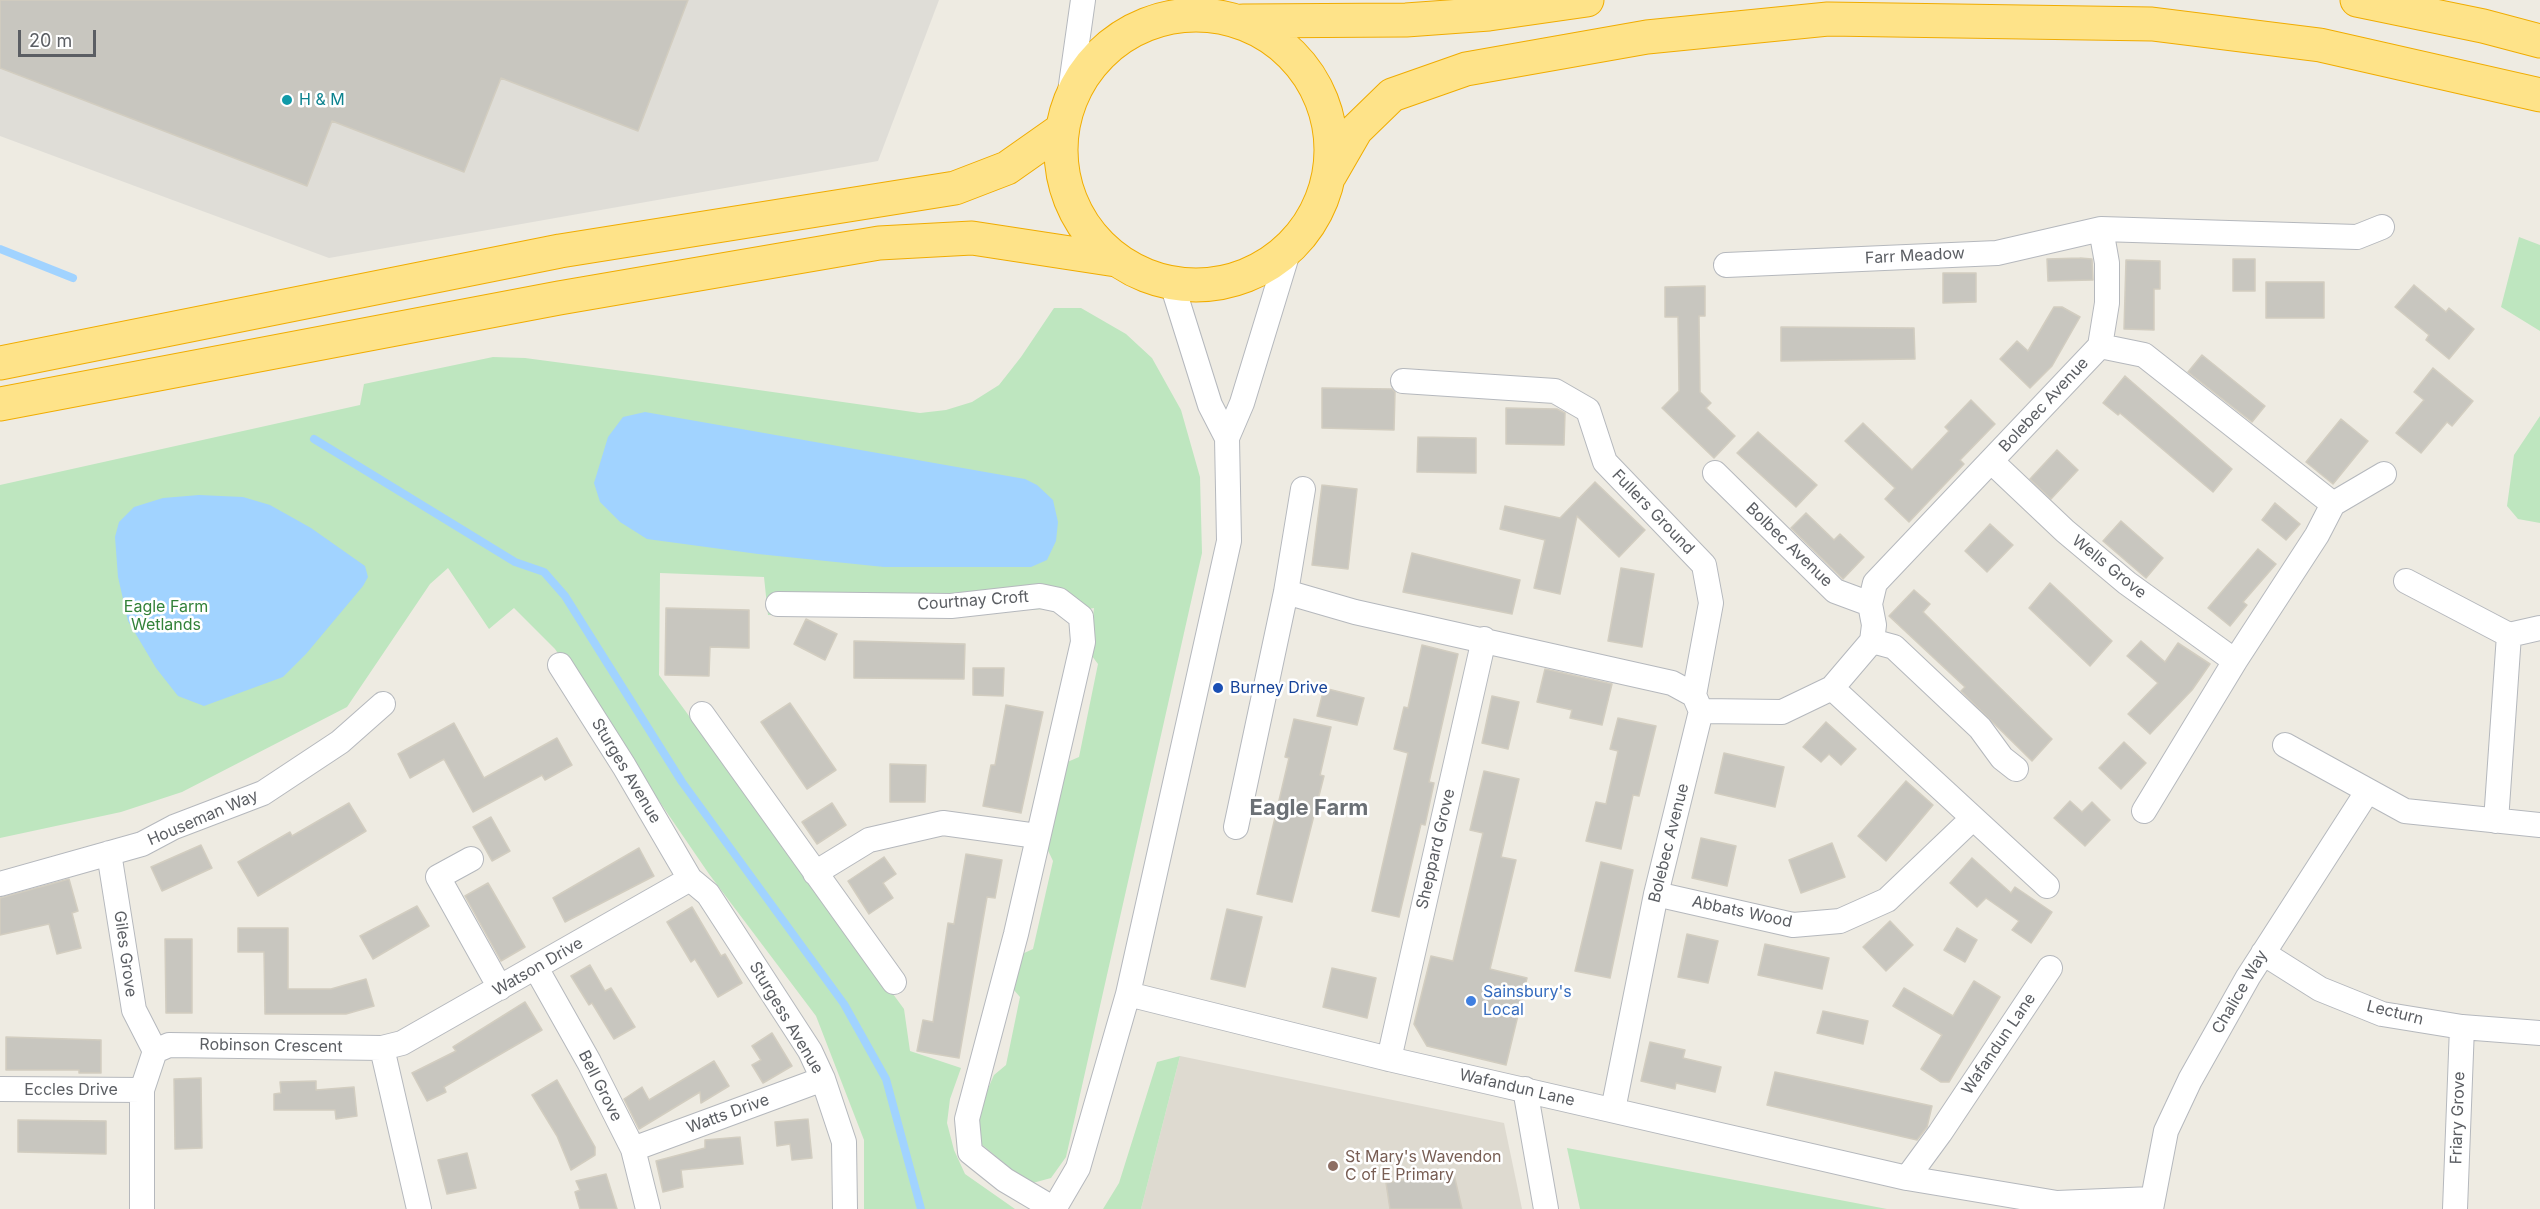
<!DOCTYPE html>
<html>
<head>
<meta charset="utf-8">
<style>
	body { margin:0 }
	#map { position:relative; width:2540px; height:1209px; overflow:hidden; background:#eeebe2; font-family:Inter,sans-serif }
	canvas { display:block }
	.scale { position:absolute; left:18px; top:30px; width:78px; height:27px; box-sizing:border-box; border:3px solid #5b5e63; border-top:0; padding-left:8px; font-size:18px; line-height:21px; white-space:nowrap; color:#5b5e63; -webkit-text-stroke:4px #fff; paint-order:stroke }
</style>
</head>
<body>
<div id="map">
<canvas width="2540" height="1209"></canvas>
<div class="scale">20 m</div>
</div>
<script>
const ctx = document.querySelector('canvas').getContext('2d');
ctx.lineJoin = 'round';
function fill(path, color) {
  ctx.fillStyle = color;
  ctx.fill(path, 'evenodd');
}
function poly(rows) {
  const path = new Path2D();
  for (const r of rows) {
    if (r.length === 3) {
      path.moveTo(r[0] + r[2], r[1]);
      path.arc(r[0], r[1], r[2], 0, 2 * Math.PI);
      continue;
    }
    path.moveTo(r[0], r[1]);
    for (let i = 2; i < r.length; i += 2) path.lineTo(r[i], r[i + 1]);
  }
  return path;
}
function trace(path, color, width, dash) {
  ctx.strokeStyle = color;
  ctx.lineWidth = width;
  ctx.lineCap = dash ? 'butt' : 'round';
  ctx.setLineDash(dash || []);
  ctx.stroke(path);
}
function write(font, color, halo, rows, align = 'center') {
  ctx.font = font + ' Inter,sans-serif';
  ctx.lineWidth = 5;
  ctx.setLineDash([]);
  ctx.textBaseline = 'middle';
  ctx.strokeStyle = halo;
  ctx.fillStyle = color;
  for (const [text, x, y, turn = 0] of rows) {
    ctx.save();
    ctx.translate(x, y);
    ctx.rotate((+turn || 0) * Math.PI / 180);
    ctx.textAlign = isNaN(turn) ? turn : align;
    if (halo) ctx.strokeText(text, 0, 0);
    ctx.fillText(text, 0, 0);
    ctx.restore();
  }
}
fill(poly([
	[0,0,939,0,878,161,329,258,0,136]
]), '#dfddd7');
fill(poly([
	[1180,1056,1504,1123,1522,1209,1141,1209]
]), '#dedad0');
fill(poly([
	[2519,237,2540,245,2540,331,2501,307],
	[1054,308,1081,308,1126,334,1152,358,1181,410,1200,477,1202,553,1066,1157,1051,1178,1029,1184,980,1143,978,1111,994,1075,1006,1065,1020,997,1013,989,1022,954,1033,949,1053,861,1044,842,1065,763,1079,757,1098,664,1089,652,1094,608,1063,614,1043,609,905,617,768,615,764,577,660,573,659,675,904,1009,910,1051,961,1068,950,1099,947,1123,954,1150,965,1174,1015,1209,864,1209,864,1140,816,1016,709,874,555,649,514,608,489,629,448,568,430,584,347,707,182,792,121,812,0,838,0,485,360,405,364,384,493,357,525,358,653,375,920,413,946,410,972,402,999,385,1021,357],
	[2540,416,2540,523,2518,519,2507,506,2514,455],
	[1180,1056,1141,1209,1103,1209,1119,1183,1157,1062],
	[1567,1148,1887,1209,1580,1209]
]), '#bee6bf');
fill(poly([
	[645,412,1025,479,1037,485,1053,500,1058,522,1056,541,1047,560,1031,567,884,567,758,554,647,539,620,522,600,502,594,483,608,437,623,417],
	[199,495,243,497,270,505,311,528,365,566,368,577,363,586,306,654,283,677,204,706,178,696,156,668,128,621,118,577,115,537,119,522,134,507,163,498]
]), '#a1d3ff');
trace(poly([
	[0,249,73,278],
	[314,439,515,562,544,572,565,596,682,782,844,1004,886,1079,921,1209]
]), '#a1d3ff', 8);
const building = poly([
	[0,0,688,0,638,131,501,78,464,172,332,121,307,186,0,68,0,0],
	[2080,258,2092,259,2093,280,2048,281,2047,259,2080,258],
	[2233,259,2255,259,2255,291,2233,291,2233,259],
	[2126,260,2160,261,2160,289,2154,289,2154,330,2124,329,2126,260],
	[1943,273,1976,273,1976,302,1943,303,1943,273],
	[2266,282,2324,282,2324,318,2266,318,2266,282],
	[2414,285,2446,312,2449,308,2474,329,2449,359,2426,340,2429,335,2395,307,2414,285],
	[1705,286,1705,316,1699,316,1700,392,1711,403,1706,408,1735,436,1714,458,1662,408,1679,391,1678,317,1665,317,1665,287,1705,286],
	[2054,307,2062,307,2080,317,2052,366,2030,388,2000,359,2017,341,2028,351,2054,307],
	[1781,327,1914,328,1915,359,1781,361,1781,327],
	[2202,355,2265,406,2252,422,2188,372,2202,355],
	[2433,368,2473,401,2452,426,2447,422,2421,453,2396,433,2424,400,2414,392,2433,368],
	[2125,376,2232,469,2213,492,2120,413,2118,415,2103,403,2125,376],
	[1322,388,1392,389,1395,392,1394,430,1322,428,1322,388],
	[1971,400,1995,424,1960,460,1964,464,1909,522,1885,499,1895,488,1845,441,1863,423,1912,470,1949,431,1945,427,1971,400],
	[1506,408,1557,409,1565,413,1564,445,1506,444,1506,408],
	[2341,419,2368,441,2333,484,2306,462,2341,419],
	[1758,432,1817,485,1796,507,1737,453,1758,432],
	[1418,437,1476,438,1476,473,1417,472,1418,437],
	[2057,450,2078,470,2051,499,2030,479,2057,450],
	[1595,482,1645,530,1619,557,1577,516,1560,594,1534,588,1545,540,1500,529,1505,506,1560,518,1595,482],
	[1322,485,1357,489,1348,569,1312,565,1322,485],
	[2275,503,2300,524,2286,540,2262,520,2275,503],
	[1806,513,1834,540,1840,534,1864,557,1843,579,1791,528,1806,513],
	[2121,521,2163,558,2146,578,2103,541,2121,521],
	[1990,524,2013,545,1987,572,1965,551,1990,524],
	[2258,549,2276,564,2243,602,2247,605,2230,626,2208,608,2258,549],
	[1412,553,1520,580,1512,614,1403,592,1412,553],
	[1621,568,1654,574,1642,647,1608,641,1621,568],
	[2050,583,2112,641,2090,666,2029,608,2050,583],
	[1914,590,1930,604,1923,612,2052,739,2032,761,1961,691,1965,687,1889,616,1914,590],
	[666,608,749,610,749,648,710,647,709,676,665,675,666,608],
	[806,619,837,634,825,660,794,644,806,619],
	[854,641,965,644,964,679,854,678,854,641],
	[2141,641,2165,662,2178,643,2210,664,2192,690,2150,734,2128,714,2158,683,2127,656,2141,641],
	[1422,645,1458,654,1429,782,1434,783,1425,825,1421,824,1399,917,1372,911,1408,753,1394,749,1404,707,1408,708,1422,645],
	[973,668,1004,668,1003,696,973,695,973,668],
	[1545,669,1612,684,1602,725,1570,718,1572,710,1537,702,1545,669],
	[1324,688,1364,698,1357,725,1317,716,1324,688],
	[1492,696,1519,702,1508,749,1482,743,1492,696],
	[790,703,836,770,807,789,761,722,790,703],
	[1006,705,1043,712,1021,813,983,806,991,765,995,765,1006,705],
	[1618,718,1656,726,1639,796,1633,795,1621,849,1586,841,1596,802,1606,804,1618,751,1610,749,1618,718],
	[1294,719,1331,727,1320,775,1324,776,1292,902,1257,894,1289,758,1285,757,1294,719],
	[1826,722,1856,749,1841,765,1829,754,1821,762,1803,747,1826,722],
	[454,723,484,778,557,738,572,765,545,780,542,775,473,812,444,759,410,778,398,754,454,723],
	[2124,742,2146,763,2121,789,2099,768,2124,742],
	[1724,753,1784,767,1775,807,1715,793,1724,753],
	[890,764,926,765,925,802,890,802,890,764],
	[1484,771,1519,779,1501,857,1516,860,1490,969,1527,978,1506,1065,1427,1046,1414,1024,1431,956,1453,961,1483,833,1470,830,1484,771],
	[1906,781,1933,805,1886,861,1858,836,1906,781],
	[2070,801,2082,812,2092,802,2110,820,2085,846,2054,818,2070,801],
	[349,803,366,831,258,896,238,862,290,832,292,836,349,803],
	[832,803,846,825,817,844,802,822,832,803],
	[491,817,510,851,492,861,473,827,491,817],
	[1701,838,1736,846,1727,886,1692,878,1701,838],
	[1832,843,1845,877,1801,893,1789,860,1832,843],
	[201,845,212,868,162,891,151,867,201,845],
	[639,848,654,876,565,922,553,898,639,848],
	[966,854,1002,860,995,898,987,897,959,1058,917,1051,923,1020,933,1022,948,923,954,924,966,854],
	[884,857,896,874,883,883,893,898,869,914,848,881,884,857],
	[1972,858,2011,893,2015,887,2052,912,2031,943,2012,930,2019,921,1986,898,1977,907,1950,883,1972,858],
	[1601,862,1633,870,1610,978,1575,971,1601,862],
	[69,879,78,911,72,913,81,948,57,954,49,924,0,935,0,898,69,879],
	[488,883,525,947,501,961,465,896,488,883],
	[417,906,429,926,373,959,360,936,417,906],
	[692,907,721,956,725,954,742,983,718,997,695,959,691,962,667,922,692,907],
	[1227,909,1262,917,1245,987,1211,979,1227,909],
	[1890,921,1913,945,1886,971,1863,947,1890,921],
	[238,928,288,928,288,989,331,989,366,979,374,1006,346,1014,265,1014,264,952,238,952,238,928],
	[1957,928,1977,940,1965,962,1944,950,1957,928],
	[1687,934,1718,941,1708,983,1678,977,1687,934],
	[165,939,192,939,192,1013,166,1013,165,939],
	[1765,944,1829,958,1822,989,1758,975,1765,944],
	[590,965,605,991,611,988,635,1027,614,1039,592,1003,589,1005,571,976,590,965],
	[1332,968,1376,978,1367,1018,1323,1007,1332,968],
	[1974,981,2000,997,1949,1082,1941,1082,1921,1069,1942,1035,1893,1006,1904,988,1953,1016,1974,981],
	[525,1002,542,1030,444,1087,446,1092,427,1101,412,1073,456,1051,453,1047,525,1002],
	[1823,1011,1868,1021,1863,1044,1817,1033,1823,1011],
	[772,1033,792,1066,763,1083,752,1065,761,1060,752,1046,772,1033],
	[6,1037,101,1040,101,1073,79,1073,79,1070,6,1070,6,1037],
	[1650,1042,1685,1050,1683,1058,1721,1067,1715,1092,1676,1083,1675,1089,1641,1081,1650,1042],
	[714,1061,729,1086,701,1103,700,1092,639,1129,624,1099,642,1087,649,1100,714,1061],
	[1775,1072,1932,1106,1927,1127,1917,1140,1767,1105,1775,1072],
	[201,1078,202,1148,175,1149,174,1079,201,1078],
	[557,1080,595,1147,595,1155,571,1170,557,1136,532,1095,557,1080],
	[316,1081,316,1090,354,1087,357,1116,336,1119,335,1110,274,1110,274,1094,281,1093,280,1082,316,1081],
	[808,1119,812,1158,792,1160,790,1144,777,1146,775,1122,808,1119],
	[18,1120,106,1121,106,1154,18,1152,18,1120],
	[740,1137,743,1164,681,1170,683,1187,663,1192,656,1161,705,1148,705,1140,740,1137],
	[467,1153,476,1188,447,1194,438,1160,467,1153],
	[1453,1170,1462,1209,1390,1209,1386,1183,1453,1170],
	[606,1174,617,1209,580,1209,575,1192,580,1190,576,1181,606,1174]
]);
fill(building, '#c8c6bf');
trace(building, '#d2cdc0', 1.5);
const street = poly([
	[1197,0,1206,14],
	[1069,99,1083,0],
	[1726,265,1997,253,2101,229,2357,237,2382,227],
	[1172,284,1210,405,1227,438],
	[2100,346,2107,303,2107,263,2101,229],
	[1403,381,1555,391,1588,410,1605,462,1704,565,1711,603,1694,695],
	[1992,462,2065,531,2127,583,2235,661],
	[1715,473,1835,591,1870,604],
	[2406,581,2509,635,2540,628],
	[1286,592,1355,612,1672,683,1694,695,1700,709],
	[778,604,951,606,1040,596,1059,600,1081,617,1083,642,1016,934,967,1119,970,1152,1005,1180,1054,1209],
	[1872,641,1894,647,1980,728,2002,758,2016,769],
	[560,665,624,766,690,879,708,894,810,1051,823,1079,844,1142,845,1209],
	[1832,688,2047,886],
	[702,714,894,982],
	[2285,745,2405,811,2540,825],
	[2144,811,2235,661,2317,535,2333,504,2384,474],
	[2496,821,2509,635],
	[1236,827,1286,592,1303,489],
	[109,853,134,1010,155,1051],
	[471,859,438,877,500,988],
	[815,873,869,840,943,823,1037,836],
	[0,884,142,844,174,827,263,793,340,742,383,704],
	[1656,894,1793,925,1840,921,1887,900,1972,819],
	[2263,953,2320,989,2382,1014,2462,1027,2540,1033],
	[536,968,589,1062,633,1149,648,1209],
	[1128,994,1389,1059,1907,1178,1940,1133,2050,968],
	[382,1048,419,1209],
	[1389,1059,1484,639],
	[0,1089,142,1090],
	[1525,1089,1546,1209],
	[1613,1110,1656,894,1701,711,1782,712,1832,688,1872,641,1874,625,1870,604,1875,583,2100,346,2144,355,2333,504],
	[633,1149,823,1079],
	[1907,1178,2057,1203,2152,1199],
	[142,1209,142,1090,155,1051,169,1045,382,1048,402,1043,690,879],
	[1054,1209,1078,1168,1128,994,1229,541,1227,438,1242,403,1289,249],
	[2151,1209,2166,1131,2190,1080,2248,977,2367,792],
	[2455,1209,2462,1027]
]);
const highway = poly([
	[2357,0,2483,26,2540,41],
	[1196,150,135],
	[1243,21,1406,20,1489,14,1587,0],
	[1330,175,1356,130,1392,95,1466,69,1647,37,1828,19,2152,24,2320,45,2540,95],
	[0,363,560,251,955,188,1007,168,1061,130],
	[0,404,559,298,879,243,972,238,1116,260]
]);
trace(street, '#b5b8bd', 26);
trace(highway, '#f0ac00', 35);
trace(street, '#fff', 24);
trace(highway, '#fee389', 33);
for (const [x, y, r, color] of [
	[287,100,6,"#0f9aa8"],
	[1218,688,6,"#1a4fb4"],
	[1471,1001,6,"#3f7fe0"],
	[1333,1166,6,"#8d6e63"]
]) {
  const dot = new Path2D();
  dot.arc(x, y, r, 0, 2 * Math.PI);
  ctx.fillStyle = color;
  ctx.fill(dot);
  trace(dot, '#fff', 2);
}
write('16px', '#0d838f', '#fff', [
	["H & M",299,100]
], 'left');
write('16px', '#5b5e63', '#fff', [
	["Farr Meadow",1915,256,-3],
	["Bolebec Avenue",2044,405,-47],
	["Fullers Ground",1653,512,46],
	["Bolbec Avenue",1789,545,44],
	["Wells Grove",2109,567,39],
	["Courtnay Croft",973,601,-4],
	["Sturges Avenue",626,771,59],
	["Houseman Way",203,818,-23],
	["Bolebec Avenue",1669,843,-76],
	["Sheppard Grove",1436,849,-77],
	["Abbats Wood",1742,912,12],
	["Giles Grove",125,954,82],
	["Watson Drive",538,967,-30],
	["Chalice Way",2240,992,-60],
	["Lecturn",2395,1013,14],
	["Sturgess Avenue",786,1018,59],
	["Wafandun Lane",1999,1044,-56],
	["Robinson Crescent",271,1046,1],
	["Bell Grove",600,1086,63],
	["Wafandun Lane",1517,1088,13],
	["Eccles Drive",71,1090],
	["Watts Drive",728,1114,-20],
	["Friary Grove",2458,1118,-88]
]);
write('16px', '#338239', '#fff', [
	["Eagle Farm",166,607],
	["Wetlands",166,625]
]);
write('16px', '#164399', '#fff', [
	["Burney Drive",1230,688]
], 'left');
write('16px', '#366cbe', '#fff', [
	["Sainsbury's",1483,992],
	["Local",1483,1010]
], 'left');
write('16px', '#785e54', '#fff', [
	["St Mary's Wavendon",1345,1157],
	["C of E Primary",1345,1175]
], 'left');
write('bold 22px', '#6b7075', '#fff', [
	["Eagle Farm",1309,808]
]);
</script>
</body>
</html>
